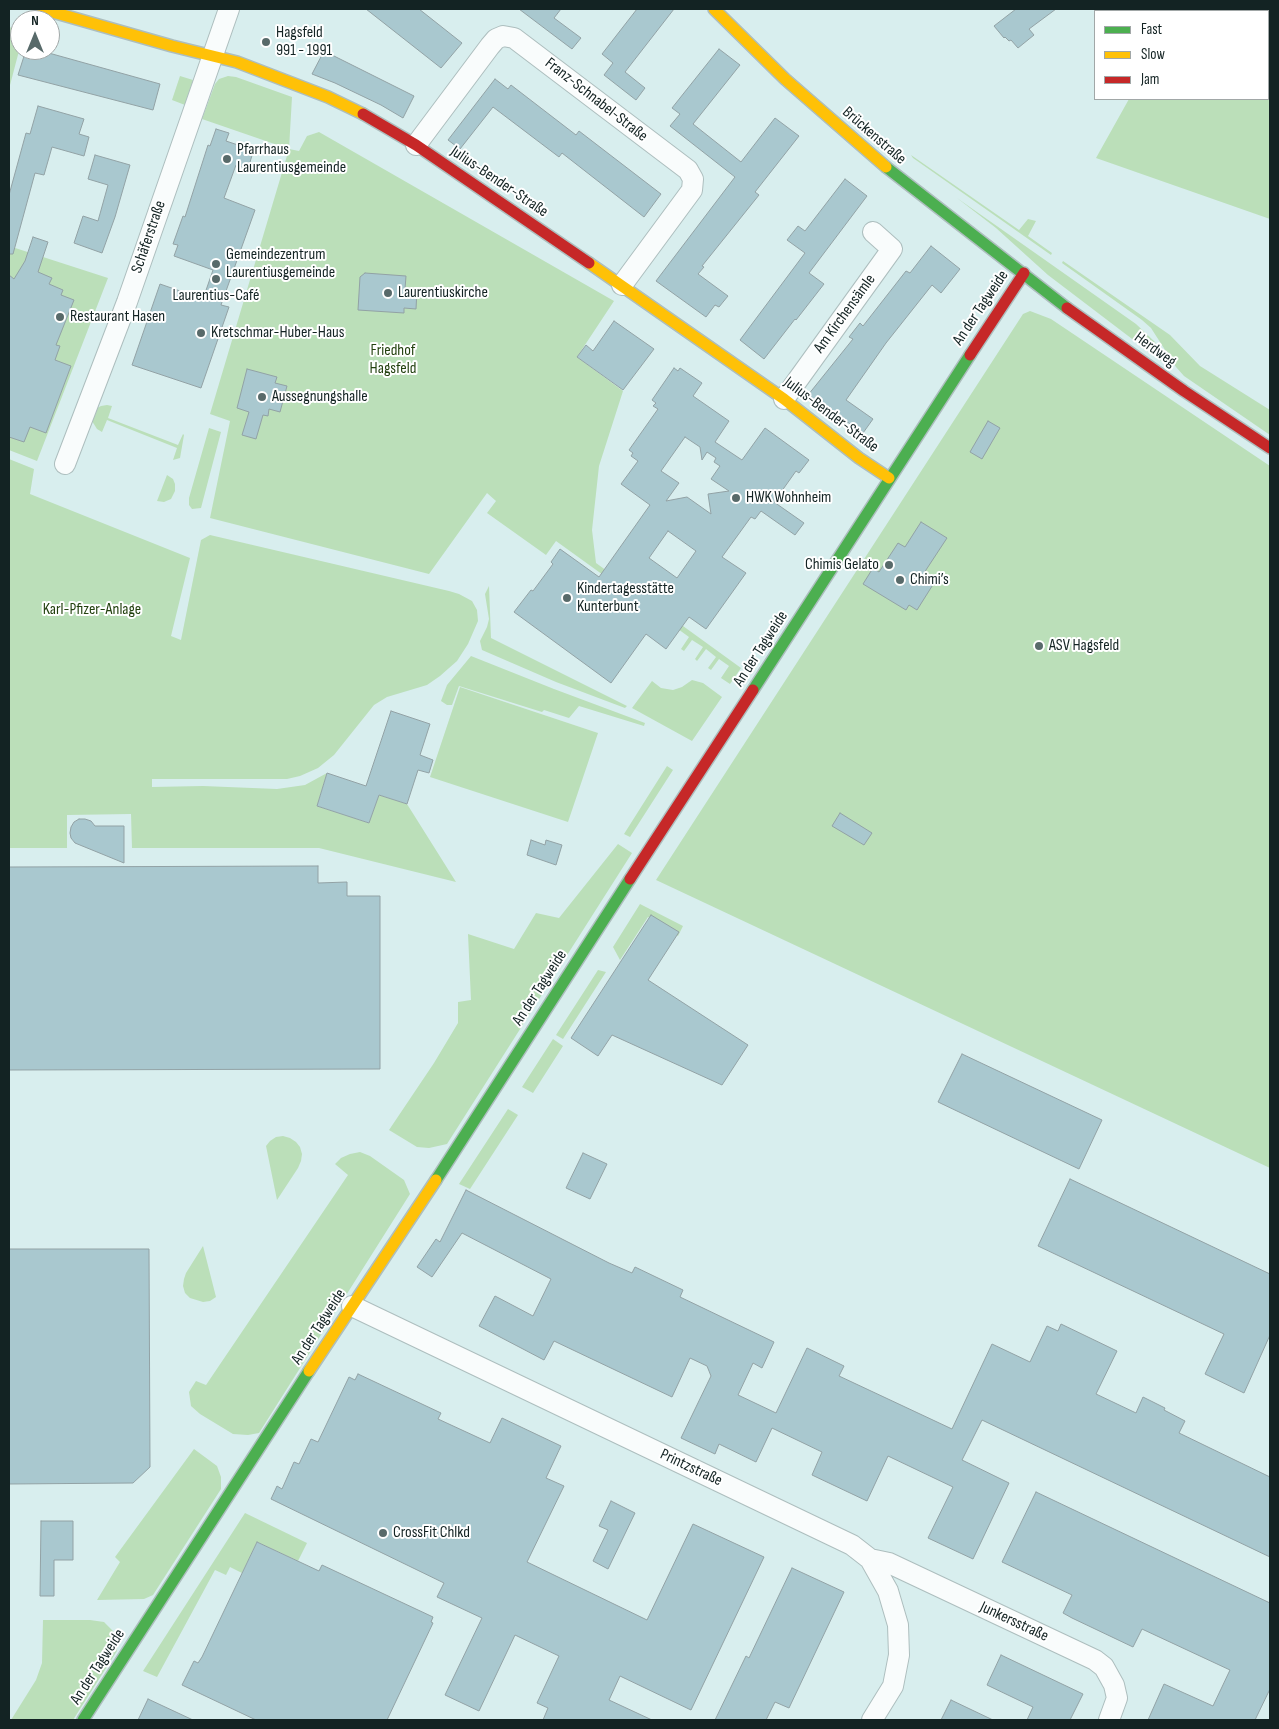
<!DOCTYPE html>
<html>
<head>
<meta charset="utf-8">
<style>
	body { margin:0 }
	#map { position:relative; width:1279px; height:1729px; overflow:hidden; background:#d8eeee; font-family:"Sofia Sans Condensed",sans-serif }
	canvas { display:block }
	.frame { position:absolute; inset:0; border:10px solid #132323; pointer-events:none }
	.legend { position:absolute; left:1094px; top:10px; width:175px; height:90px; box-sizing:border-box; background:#fff; border:1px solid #a1a7a7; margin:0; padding:6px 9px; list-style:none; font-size:15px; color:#132323 }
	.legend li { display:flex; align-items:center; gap:10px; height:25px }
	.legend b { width:25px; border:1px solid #a1a7a7 }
	.north { position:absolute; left:10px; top:10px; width:50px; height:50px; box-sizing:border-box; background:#fff; border:1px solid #a1a7a7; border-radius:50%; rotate:0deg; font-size:14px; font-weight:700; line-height:20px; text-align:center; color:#132323 }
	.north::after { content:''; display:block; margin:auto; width:18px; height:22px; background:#586a6a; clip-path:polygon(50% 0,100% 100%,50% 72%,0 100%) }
</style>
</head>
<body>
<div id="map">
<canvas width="1279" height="1729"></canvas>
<div class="frame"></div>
<ul class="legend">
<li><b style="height:6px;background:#4caf50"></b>Fast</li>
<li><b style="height:6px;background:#ffc107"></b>Slow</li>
<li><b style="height:6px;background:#c62828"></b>Jam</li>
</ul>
<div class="north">N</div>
</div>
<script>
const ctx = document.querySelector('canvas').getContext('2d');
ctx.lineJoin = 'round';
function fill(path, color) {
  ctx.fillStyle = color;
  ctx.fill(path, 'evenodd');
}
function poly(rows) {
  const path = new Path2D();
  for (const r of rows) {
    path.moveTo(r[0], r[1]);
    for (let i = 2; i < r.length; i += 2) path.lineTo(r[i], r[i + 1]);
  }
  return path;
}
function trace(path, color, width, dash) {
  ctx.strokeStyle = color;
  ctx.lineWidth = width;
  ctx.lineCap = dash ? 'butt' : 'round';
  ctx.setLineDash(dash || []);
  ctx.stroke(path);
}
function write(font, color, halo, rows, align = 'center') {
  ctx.font = font + ' "Sofia Sans Condensed",sans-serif';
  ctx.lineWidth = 4;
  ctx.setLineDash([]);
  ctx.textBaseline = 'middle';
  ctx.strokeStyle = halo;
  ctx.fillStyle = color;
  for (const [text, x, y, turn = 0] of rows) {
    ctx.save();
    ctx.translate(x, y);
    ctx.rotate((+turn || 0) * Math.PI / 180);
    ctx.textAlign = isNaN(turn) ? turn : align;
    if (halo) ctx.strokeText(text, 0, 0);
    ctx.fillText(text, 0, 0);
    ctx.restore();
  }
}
fill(poly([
	[1179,9,1270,9,1270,219,1096,158,1129,99,1268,99,1268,11,1177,11],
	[9,27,20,30,20,47,9,89],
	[180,76,193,80,185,105,172,100],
	[228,76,236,77,292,97,289,149,299,151,307,136,319,132,614,301,577,357,623,391,599,466,592,530,596,563,741,668,730,684,721,678,729,666,719,659,711,670,708,668,716,657,706,649,697,661,695,659,703,647,692,640,684,651,681,649,689,637,556,541,546,555,487,513,496,501,487,493,429,574,210,518,230,421,210,414,289,149,202,119,215,84,219,79],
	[911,155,1019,230,1028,219,1036,221,1028,236,1052,253,1051,255,913,158],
	[957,198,1136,324,1155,342,1167,363,1165,364,1048,275,996,228],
	[9,246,108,278,37,461,9,450],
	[1063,261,1170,335,1200,366,1270,410,1270,435,1184,376,1176,367,1151,328,1142,320,1062,263],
	[1030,311,1051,319,1270,466,1270,1168,656,880,1023,314],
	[107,405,112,406,108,418,178,445,183,434,184,435,180,458,173,460,177,448,107,420,102,432,97,429,92,421,95,409,101,406],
	[209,428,221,432,201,508,192,509,189,505,189,498],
	[9,459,34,469,30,494,190,558,171,636,181,640,201,540,210,535,449,591,459,594,472,601,477,610,478,621,468,644,457,661,440,676,427,685,387,697,374,705,334,755,318,768,300,776,287,779,152,779,152,787,203,786,277,789,305,785,327,773,317,806,369,823,379,795,407,804,456,882,319,848,132,848,131,814,67,815,67,848,9,848],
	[167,475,173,479,175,484,175,491,171,499,164,502,157,501],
	[489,586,491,638,627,706,625,708,556,682,482,650,480,641,487,627,489,619,485,594],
	[471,656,554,689,645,723,644,726,579,706,569,718,544,710,542,712,459,686,452,705,447,705,441,701,447,685],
	[692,680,703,683,722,697,692,741,632,708,652,681,661,688,673,690,682,687],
	[460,687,598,733,568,822,430,777],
	[667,766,673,770,630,837,624,834],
	[618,844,632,853,447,1144,429,1148,417,1147,389,1130,434,1063,458,1023,458,1002,471,1000,468,934,514,949,536,913,559,918],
	[640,904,683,926,678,936,648,917,620,960,613,947],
	[598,970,606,972,563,1039,556,1035],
	[553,1039,563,1046,533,1093,522,1087],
	[508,1109,518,1115,470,1189,459,1184],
	[283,1136,290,1138,296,1142,300,1147,302,1154,301,1161,298,1168,277,1200,266,1146,270,1141,276,1137],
	[360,1152,370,1156,404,1180,410,1194,259,1433,248,1435,233,1434,200,1414,191,1406,189,1392,196,1381,206,1385,348,1175,335,1164,341,1158,350,1154],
	[203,1246,216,1297,210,1301,203,1302,190,1298,185,1293,183,1286,184,1279,186,1273],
	[194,1449,217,1466,221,1477,221,1489,153,1595,144,1599,97,1600,120,1562,115,1557],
	[245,1513,307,1543,298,1561,257,1542,242,1573,230,1567,226,1575,215,1570,157,1677,143,1671],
	[43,1620,90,1620,104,1622,113,1631,116,1637,117,1651,73,1720,11,1720,36,1680,42,1663]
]), '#bbdfb9');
const building = poly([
	[366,9,419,9,462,43,441,68,366,9],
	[519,9,561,9,554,18,581,38,572,49,519,9],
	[637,9,674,9,625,72,645,88,636,100,604,75,613,63,602,54,637,9],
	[1016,9,1056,9,1029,29,1034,35,1018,48,1011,40,1009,41,1005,37,1004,38,994,26,1016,9],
	[719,49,740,65,693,124,741,162,775,118,799,136,755,192,759,195,702,266,704,267,698,274,728,296,719,307,715,305,706,317,656,281,735,177,670,126,680,114,672,108,719,49],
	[26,50,38,50,160,84,153,110,18,75,26,50],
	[324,51,414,96,403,118,381,105,335,83,312,74,324,51],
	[495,79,508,89,511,85,576,135,579,131,661,194,644,217,562,153,559,157,493,107,460,149,448,140,495,79],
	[38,106,84,119,79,134,89,137,84,156,52,147,44,175,35,173,13,254,9,254,9,195,26,133,30,134,38,106],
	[216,129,229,133,226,141,241,146,241,148,253,152,248,169,236,165,224,198,255,210,221,305,229,307,201,388,132,365,160,284,203,299,213,270,174,256,178,245,173,244,183,216,185,217,208,145,210,146,216,129],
	[95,155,130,165,115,217,102,253,74,243,83,216,98,221,108,185,88,179,95,155],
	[845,179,867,196,809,273,824,284,796,320,795,319,764,359,740,340,805,253,787,240,798,226,805,231,845,179],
	[33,237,48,242,38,272,52,278,49,284,63,290,61,295,74,300,56,345,60,346,55,360,71,366,46,433,30,427,24,442,9,437,9,275,14,279,25,261,33,237],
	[931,246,960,269,941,293,932,285,886,343,846,400,873,419,863,433,836,414,834,415,808,395,853,339,849,337,860,323,863,326,906,271,910,273,931,246],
	[365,273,406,276,405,289,417,290,416,309,404,308,404,313,358,310,360,277,365,273],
	[614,321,654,349,623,390,577,357,586,345,593,351,614,321],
	[674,368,678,371,680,368,702,383,693,396,729,421,715,442,742,460,765,428,809,460,799,473,796,471,774,502,804,523,795,535,761,511,755,519,751,517,722,557,746,573,706,629,689,617,666,649,646,634,611,683,514,612,531,590,533,591,553,564,551,562,560,549,599,577,650,505,621,484,638,461,631,456,633,453,629,450,658,409,653,406,656,403,652,400,674,368],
	[685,437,700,447,702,460,707,452,716,458,714,462,720,466,711,479,729,491,708,494,711,514,687,497,666,501,679,483,661,471,685,437],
	[668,531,696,551,677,578,649,558,668,531],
	[247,369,277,377,275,383,287,386,280,412,269,409,268,416,263,415,256,439,242,435,249,412,237,408,247,369],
	[988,421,1000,428,982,459,970,452,988,421],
	[921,522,947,538,924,573,928,576,927,578,934,583,917,610,909,605,906,610,863,584,873,568,879,572,898,543,905,547,921,522],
	[391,711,430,724,420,755,433,760,429,773,418,770,407,804,379,795,369,823,317,806,327,773,366,786,391,711],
	[840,813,872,833,864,845,832,826,840,813],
	[79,819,85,819,91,821,95,826,124,826,124,863,75,843,71,838,70,833,71,827,74,822,79,819],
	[531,840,545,845,546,840,562,845,556,865,527,855,531,840],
	[318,866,318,883,347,882,347,896,380,896,380,1069,9,1070,9,867,318,866],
	[651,915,679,932,648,980,748,1045,722,1085,612,1035,598,1056,571,1038,651,915],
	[962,1054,1102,1120,1079,1169,938,1102,962,1054],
	[583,1153,607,1164,590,1199,566,1188,583,1153],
	[1070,1179,1270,1274,1270,1335,1244,1393,1205,1374,1224,1334,1038,1246,1070,1179],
	[466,1190,609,1263,632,1273,635,1267,683,1290,680,1297,774,1342,762,1368,753,1363,738,1395,776,1413,807,1348,844,1366,839,1376,952,1429,992,1344,1030,1362,1047,1326,1058,1331,1061,1324,1117,1351,1096,1394,1136,1413,1143,1397,1165,1408,1164,1410,1185,1421,1179,1433,1270,1477,1270,1557,982,1420,962,1460,1009,1483,973,1559,928,1538,953,1487,888,1456,867,1501,812,1475,822,1452,772,1428,756,1462,719,1444,715,1454,681,1438,711,1376,707,1366,690,1358,672,1397,554,1341,544,1360,479,1326,495,1296,533,1316,551,1279,462,1233,432,1277,417,1267,436,1239,440,1242,466,1190],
	[9,1249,149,1249,150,1467,133,1483,9,1484,9,1249],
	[358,1374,441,1413,438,1419,490,1443,502,1418,561,1446,546,1478,564,1486,527,1562,647,1620,693,1524,764,1557,691,1710,620,1676,609,1700,652,1720,543,1720,548,1708,537,1703,559,1656,515,1635,479,1711,445,1695,482,1618,437,1597,444,1583,271,1499,277,1486,282,1489,294,1462,299,1464,311,1439,318,1442,349,1377,355,1380,358,1374],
	[1036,1492,1270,1603,1270,1689,1255,1720,1148,1720,1164,1684,1213,1706,1230,1670,1142,1629,1133,1647,1072,1618,1063,1613,1072,1595,1002,1562,1036,1492],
	[611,1501,635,1513,608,1569,593,1561,608,1530,599,1526,611,1501],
	[41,1521,73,1521,73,1560,54,1560,54,1596,40,1596,41,1521],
	[257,1542,319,1571,322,1565,433,1617,431,1622,433,1623,387,1720,256,1720,182,1685,194,1661,198,1663,202,1657,257,1542],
	[792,1568,844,1592,789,1708,775,1702,766,1720,715,1720,746,1656,749,1658,792,1568],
	[1001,1655,1083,1694,1070,1720,1027,1720,1033,1707,987,1685,1001,1655],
	[148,1699,193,1720,138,1720,148,1699],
	[951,1700,993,1720,941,1720,951,1700]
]);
fill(building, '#a9c8cf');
trace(building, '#92a2a5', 1);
const street = poly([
	[416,145,490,46,496,39,503,36,514,38,688,170,693,179,692,190,622,285],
	[784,399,892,249,873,232],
	[65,464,127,302,229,9],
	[352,1306,852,1545,870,1559,888,1591,898,1625,899,1655,893,1686,872,1720],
	[870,1559,889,1563,1095,1660,1104,1667,1114,1685,1117,1698,1109,1720]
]);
const fast = poly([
	[886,167,1067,308],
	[753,690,970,355],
	[436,1180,630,879],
	[83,1720,309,1371]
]);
const slow = poly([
	[42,9,172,46,237,62,328,97,363,114],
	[714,9,785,79,886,167],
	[589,263,784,399,859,458,889,478],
	[309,1371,436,1180]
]);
const jam = poly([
	[363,114,416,145,589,263],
	[1067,308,1184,391,1270,448],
	[970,355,1024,273],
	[630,879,753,690]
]);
trace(street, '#adbebe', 22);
trace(fast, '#adbebe', 14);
trace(slow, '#adbebe', 14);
trace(jam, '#adbebe', 14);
trace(street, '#f9fcfc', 20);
trace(fast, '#4caf50', 11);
trace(slow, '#ffc107', 11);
trace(jam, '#c62828', 11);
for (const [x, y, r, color] of [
	[266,42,5,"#586a6a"],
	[227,159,5,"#586a6a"],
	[216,264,5,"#586a6a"],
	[216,279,5,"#586a6a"],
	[388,293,5,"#586a6a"],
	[60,317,5,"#586a6a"],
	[201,333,5,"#586a6a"],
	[262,397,5,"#586a6a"],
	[736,498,5,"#586a6a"],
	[889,565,5,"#586a6a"],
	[900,580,5,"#586a6a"],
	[567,598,5,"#586a6a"],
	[1039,646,5,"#586a6a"],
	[383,1533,5,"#586a6a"]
]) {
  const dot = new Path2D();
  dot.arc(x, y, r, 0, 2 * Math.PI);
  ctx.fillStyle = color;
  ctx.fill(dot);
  trace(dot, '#fff', 2);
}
write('16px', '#132323', '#fff', [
	["Hagsfeld",276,33],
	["991 - 1991",276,51],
	["Pfarrhaus",237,150],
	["Laurentiusgemeinde",237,168],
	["Gemeindezentrum",226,255],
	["Laurentiusgemeinde",226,273],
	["Laurentiuskirche",398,293],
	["Laurentius-Café",216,296,"center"],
	["Restaurant Hasen",70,317],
	["Kretschmar-Huber-Haus",211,333],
	["Aussegnungshalle",272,397],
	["HWK Wohnheim",746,498],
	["Chimis Gelato",879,565,"right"],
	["Chimi’s",910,580],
	["Kindertagesstätte",577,589],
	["Kunterbunt",577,607],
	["ASV Hagsfeld",1049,646],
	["CrossFit Chlkd",393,1533]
], 'left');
write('16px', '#132323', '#fff', [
	["Franz-Schnabel-Straße",596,100,38],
	["Brückenstraße",874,136,41],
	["Julius-Bender-Straße",499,182,34],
	["Schäferstraße",149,237,-71],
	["An der Tagweide",981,308,-56],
	["Am Kirchensämle",845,314,-54],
	["Herdweg",1155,350,36],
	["Julius-Bender-Straße",831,415,37],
	["An der Tagweide",761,649,-57],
	["An der Tagweide",540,988,-57],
	["An der Tagweide",319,1327,-57],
	["Printzstraße",691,1468,25],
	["Junkersstraße",1014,1622,25],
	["An der Tagweide",98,1667,-57]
]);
write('16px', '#23410f', '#fff', [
	["Friedhof",393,351],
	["Hagsfeld",393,369],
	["Karl-Pfizer-Anlage",92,610]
]);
</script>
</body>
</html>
